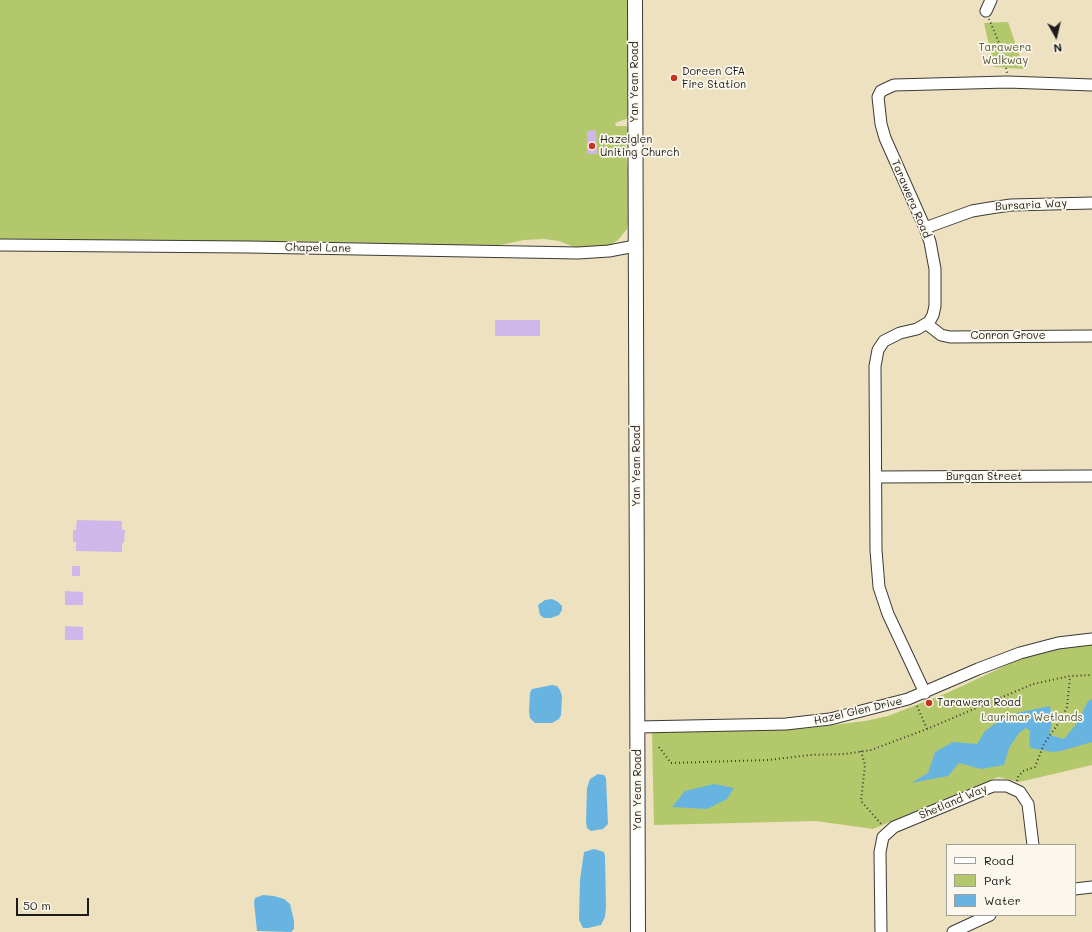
<!DOCTYPE html>
<html>
<head>
<meta charset="utf-8">
<style>
	body { margin:0 }
	#map { position:relative; width:1092px; height:932px; overflow:hidden; background:#ede1c0; font-family:Mali,sans-serif }
	canvas { display:block }
	.legend { position:absolute; left:946px; top:844px; width:130px; height:72px; box-sizing:border-box; background:#fbf7ec; border:1px solid #a29f99; margin:0; padding:5px 7px; list-style:none; font-size:12px; color:#1c1c1c }
	.legend li { display:flex; align-items:center; gap:8px; height:20px }
	.legend b { width:20px; border:1px solid #a29f99 }
	.north { position:absolute; left:1036px; top:16px; width:40px; height:40px; -webkit-text-stroke:3px #fbf7ec; paint-order:stroke; rotate:172deg; font-size:11px; font-weight:700; line-height:16px; text-align:center; color:#1c1c1c }
	.north::after { content:''; display:block; margin:auto; width:14px; height:18px; background:#1c1c1c; clip-path:polygon(50% 0,100% 100%,50% 72%,0 100%) }
	.scale { position:absolute; left:16px; top:898px; width:73px; height:18px; box-sizing:border-box; border:2px solid #1c1c1c; border-top:0; padding-left:5px; font-size:12px; line-height:14px; white-space:nowrap; color:#1c1c1c; -webkit-text-stroke:3px #fbf7ec; paint-order:stroke }
</style>
</head>
<body>
<div id="map">
<canvas width="1092" height="932"></canvas>
<ul class="legend">
<li><b style="height:5px;background:#fff"></b>Road</li>
<li><b style="height:11px;background:#b3c76b"></b>Park</li>
<li><b style="height:11px;background:#68b4e1"></b>Water</li>
</ul>
<div class="north">N</div>
<div class="scale">50 m</div>
</div>
<script>
const ctx = document.querySelector('canvas').getContext('2d');
ctx.lineJoin = 'round';
function fill(path, color) {
  ctx.fillStyle = color;
  ctx.fill(path, 'evenodd');
}
function poly(rows) {
  const path = new Path2D();
  for (const r of rows) {
    path.moveTo(r[0], r[1]);
    for (let i = 2; i < r.length; i += 2) path.lineTo(r[i], r[i + 1]);
  }
  return path;
}
function trace(path, color, width, dash) {
  ctx.strokeStyle = color;
  ctx.lineWidth = width;
  ctx.lineCap = dash ? 'butt' : 'round';
  ctx.setLineDash(dash || []);
  ctx.stroke(path);
}
function write(font, color, halo, rows, align = 'center') {
  ctx.font = font + ' Mali,sans-serif';
  ctx.lineWidth = 3.5;
  ctx.setLineDash([]);
  ctx.textBaseline = 'middle';
  ctx.strokeStyle = halo;
  ctx.fillStyle = color;
  for (const [text, x, y, turn = 0] of rows) {
    ctx.save();
    ctx.translate(x, y);
    ctx.rotate((+turn || 0) * Math.PI / 180);
    ctx.textAlign = isNaN(turn) ? turn : align;
    if (halo) ctx.strokeText(text, 0, 0);
    ctx.fillText(text, 0, 0);
    ctx.restore();
  }
}
fill(poly([
	[0,0,630,0,629,116,626,119,615,123,616,126,626,126,629,129,625,148,629,179,630,212,627,229,618,240,610,245,577,248,559,241,544,239,524,240,496,246,287,241,172,242,0,240],
	[1008,22,1024,69,994,67,984,23],
	[1092,644,1092,765,1019,782,998,777,873,829,816,821,654,825,652,733,809,728,865,721,888,716,947,693,1022,658,1060,648]
]), '#b3c76b');
fill(poly([
	[552,599,558,602,562,606,562,610,559,615,551,618,544,618,540,615,538,605,545,600],
	[552,685,557,686,560,690,562,696,561,715,559,719,552,723,535,723,530,718,529,711,530,693,532,689],
	[1092,699,1092,742,1061,751,1052,752,1036,749,1031,748,1029,745,1030,731,1026,728,1019,733,1009,748,1004,765,981,769,959,763,948,776,911,783,928,773,935,752,953,742,977,744,985,731,1007,715,1050,706,1052,718,1050,735,1064,739,1078,722,1088,701],
	[598,774,604,775,606,778,608,824,603,829,591,831,587,828,586,822,587,788,590,779],
	[714,784,734,788,727,799,707,809,672,807,685,791],
	[594,849,604,852,605,857,606,906,605,917,601,925,588,928,583,928,579,920,580,880,584,852],
	[263,895,274,896,284,899,290,904,294,921,294,929,291,932,257,931,254,902,255,898]
]), '#68b4e1');
fill(poly([
	[596,130,597,154,587,154,587,131],
	[495,320,540,320,540,336,495,336],
	[77,520,122,521,122,530,125,530,124,543,122,543,122,552,76,551,76,542,73,542,73,530,76,530],
	[72,566,80,566,80,576,72,576],
	[65,591,83,592,83,605,65,605],
	[65,626,83,627,83,640,65,640]
]), '#cfb7e9');
const minor = poly([
	[986,11,991,0],
	[925,228,972,211,990,208,1011,205,1092,203],
	[0,245,248,247,578,253,609,251,635,246],
	[927,324,941,335,950,337,1092,336],
	[876,477,1092,476],
	[925,693,888,614,879,587,876,550,875,366,878,350,884,341,900,333,917,329,929,322,933,315,935,306,935,269,930,242,925,228,885,138,881,124,878,97,881,91,894,85,1007,82,1092,85],
	[638,727,786,724,830,719,908,699,978,669,1020,653,1058,643,1092,639],
	[1075,889,1092,887],
	[881,932,880,852,883,837,894,827,993,786,1007,786,1020,792,1028,804,1033,845],
	[953,932,990,915]
]);
const major = poly([
	[635,0,638,932]
]);
trace(minor, '#3b3a35', 13);
trace(major, '#3b3a35', 16);
trace(poly([
	[989,19,1003,52,1007,73],
	[917,706,927,729],
	[659,747,671,763,768,760,810,755,845,754,871,750,927,729,1033,684,1070,676,1092,675],
	[861,751,865,765,861,801,882,825],
	[1017,781,1018,777,1023,771,1035,767,1044,744,1062,718,1067,707,1070,677]
]), '#3b3a35', 2, [1, 3]);
trace(minor, '#fff', 11);
trace(major, '#fff', 14);
for (const [x, y, r, color] of [
	[674,78,4,"#c8321e"],
	[592,146,4,"#c8321e"],
	[929,703,4,"#c8321e"]
]) {
  const dot = new Path2D();
  dot.arc(x, y, r, 0, 2 * Math.PI);
  ctx.fillStyle = color;
  ctx.fill(dot);
  trace(dot, '#fbf7ec', 1.5);
}
write('11px', '#515838', '#fbf7ec', [
	["Tarawera",1005,48],
	["Walkway",1005,61],
	["Laurimar Wetlands",1032,718]
]);
write('11px', '#1c1c1c', '#fbf7ec', [
	["Doreen CFA",682,72],
	["Fire Station",682,85],
	["Hazelglen",600,140],
	["Uniting Church",600,153],
	["Tarawera Road",937,703]
], 'left');
write('11px', '#1c1c1c', '#fbf7ec', [
	["Yan Yean Road",635,82,-90],
	["Tarawera Road",911,199,67],
	["Bursaria Way",1031,205,-3],
	["Chapel Lane",318,248,1],
	["Conron Grove",1008,336],
	["Yan Yean Road",637,466,-90],
	["Burgan Street",984,477],
	["Hazel Glen Drive",858,711,-13],
	["Yan Yean Road",638,790,-90],
	["Shetland Way",953,802,-23]
]);
</script>
</body>
</html>
